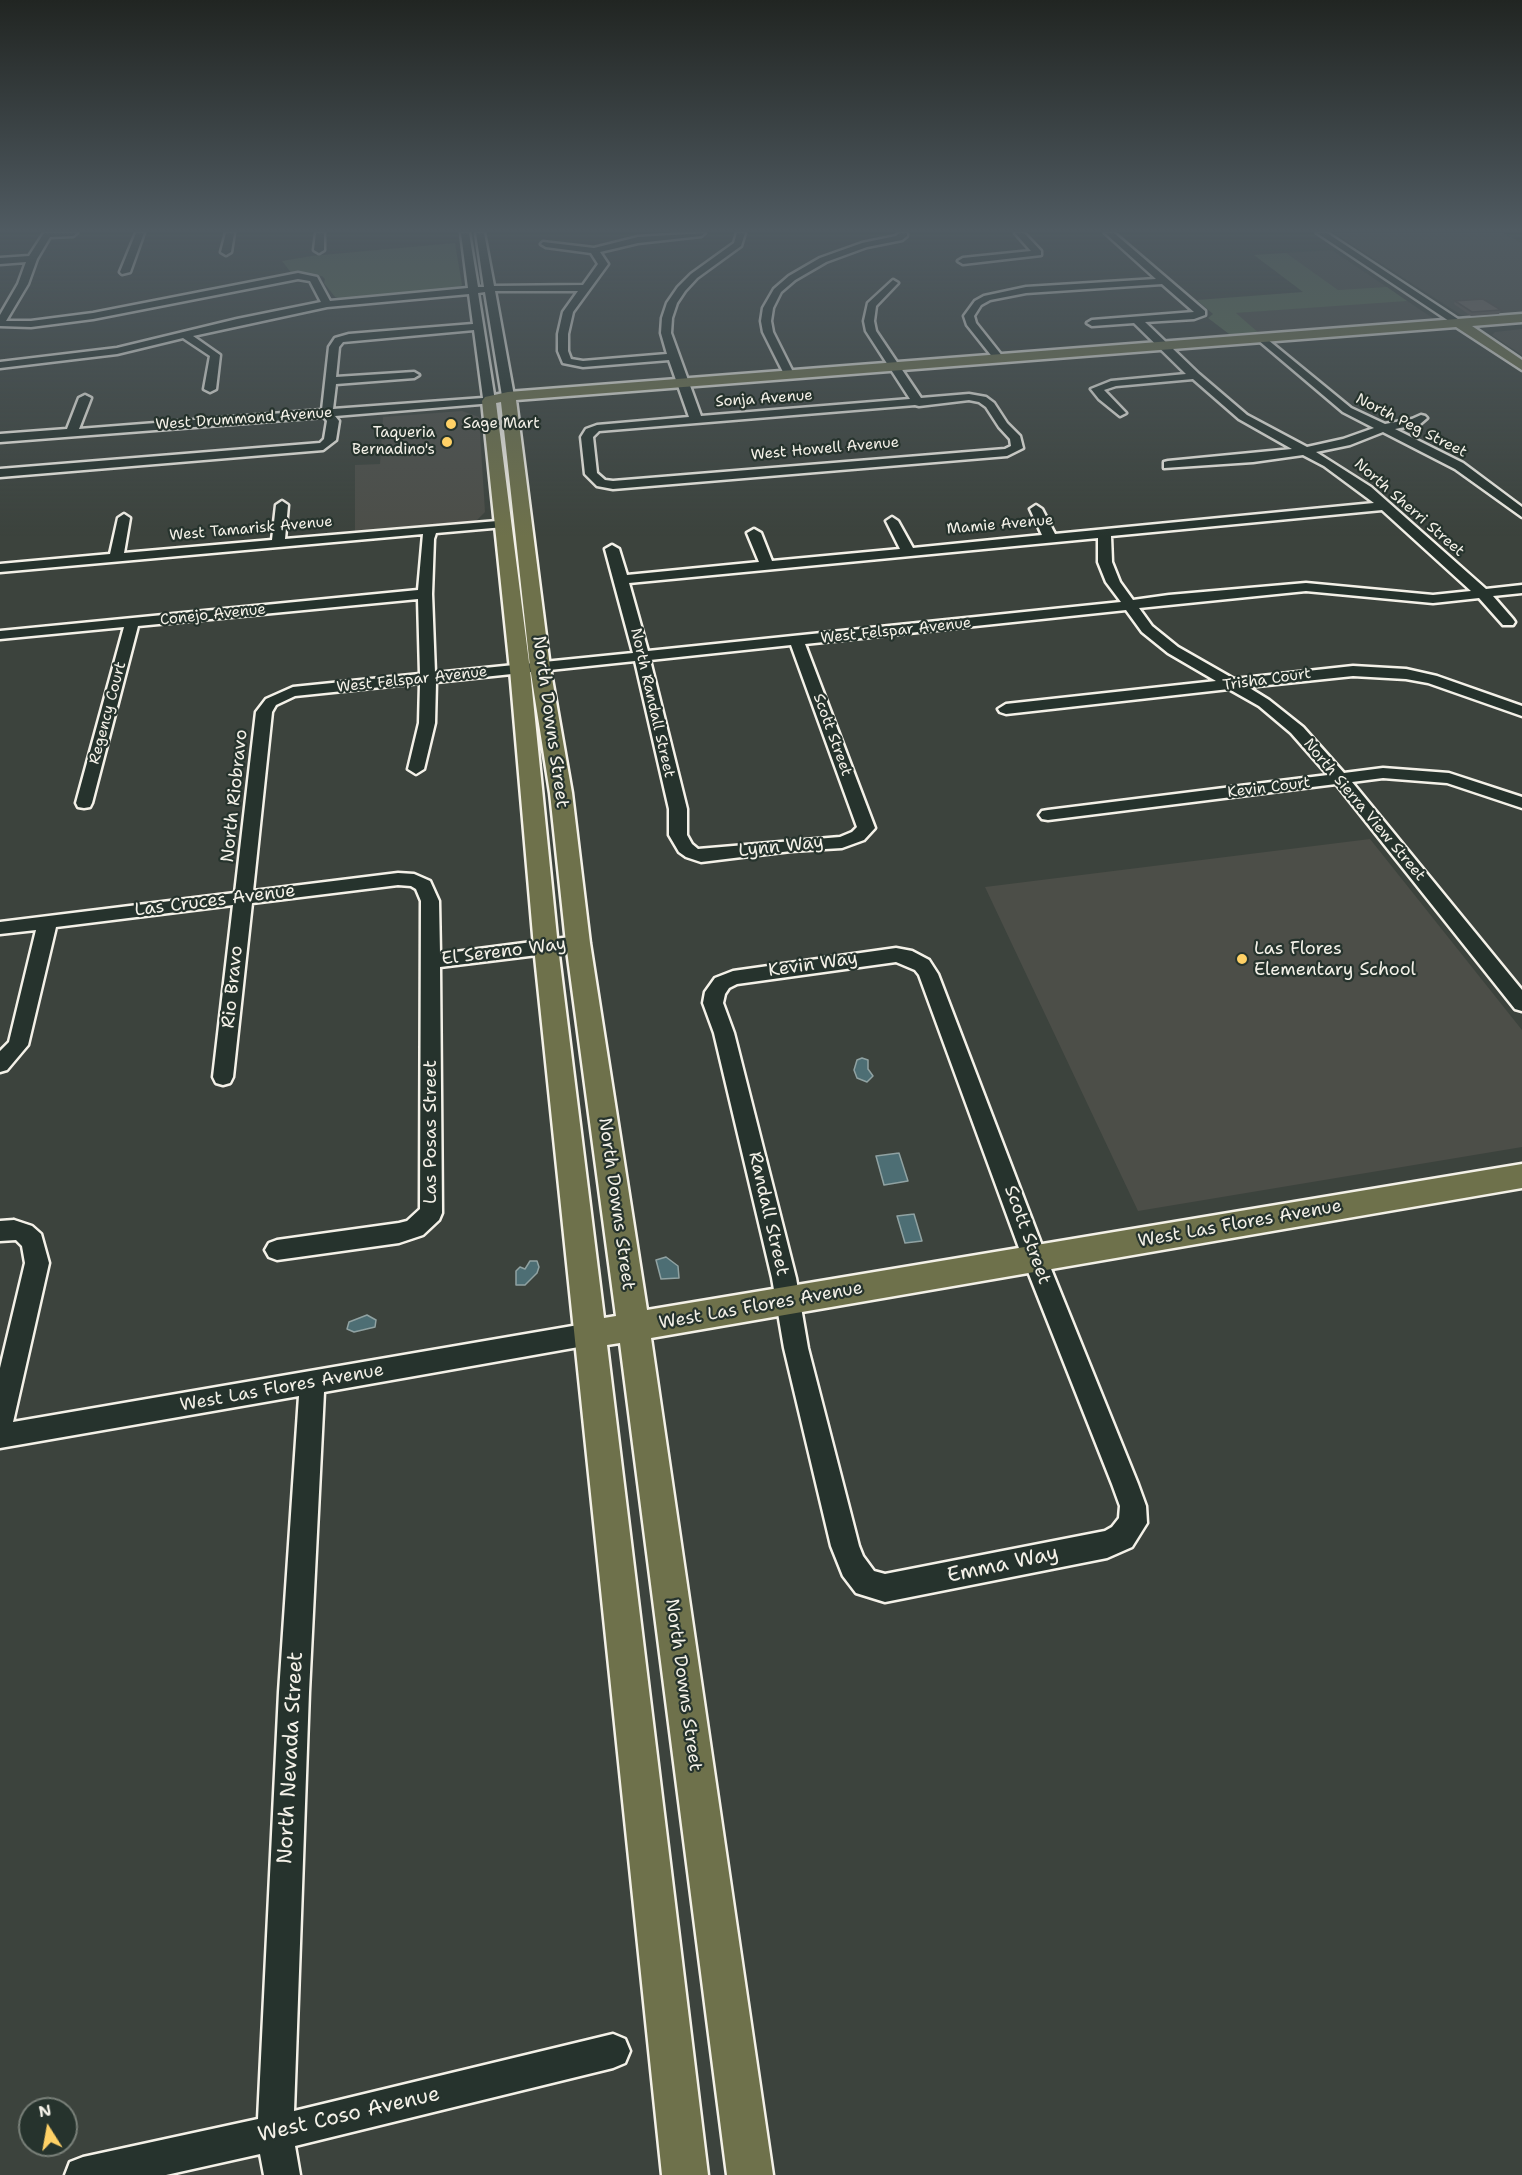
<!DOCTYPE html>
<html>
<head>
<meta charset="utf-8">
<style>
	body { margin:0 }
	#map { position:relative; width:1522px; height:2175px; overflow:hidden; background:#3c433d; font-family:"Shantell Sans",sans-serif }
	canvas { display:block }
	.north { position:absolute; left:18px; top:2097px; width:60px; height:60px; box-sizing:border-box; background:#26332d; border:2px solid #787f78; border-radius:50%; rotate:349deg; font-size:16px; font-weight:700; line-height:24px; text-align:center; color:#f4f1e8 }
	.north::after { content:''; display:block; margin:auto; width:21px; height:27px; background:#ffd166; clip-path:polygon(50% 0,100% 100%,50% 72%,0 100%) }
</style>
</head>
<body>
<div id="map">
<canvas width="1522" height="2175"></canvas>
<div class="north">N</div>
</div>
<script>
const ctx = document.querySelector('canvas').getContext('2d');
ctx.lineJoin = 'round';
function fill(path, color) {
  ctx.fillStyle = color;
  ctx.fill(path, 'evenodd');
}
function poly(rows) {
  const path = new Path2D();
  for (const r of rows) {
    path.moveTo(r[0], r[1]);
    for (let i = 2; i < r.length; i += 2) path.lineTo(r[i], r[i + 1]);
  }
  return path;
}
function trace(path, color, width, dash) {
  ctx.strokeStyle = color;
  ctx.lineWidth = width;
  ctx.lineCap = dash ? 'butt' : 'round';
  ctx.setLineDash(dash || []);
  ctx.stroke(path);
}
function write(font, color, halo, rows, align = 'center') {
  ctx.font = font + ' "Shantell Sans",sans-serif';
  ctx.lineWidth = 4.5;
  ctx.setLineDash([]);
  ctx.textBaseline = 'middle';
  ctx.strokeStyle = halo;
  ctx.fillStyle = color;
  for (const [text, x, y, turn = 0] of rows) {
    ctx.save();
    ctx.translate(x, y);
    ctx.rotate((+turn || 0) * Math.PI / 180);
    ctx.textAlign = isNaN(turn) ? turn : align;
    if (halo) ctx.strokeText(text, 0, 0);
    ctx.fillText(text, 0, 0);
    ctx.restore();
  }
}
fill(poly([
	[1334,233,1503,233,1522,243,1522,315,1472,319,1461,315],
	[1332,250,1434,319,1259,334,1235,313,1323,306,1254,255],
	[1522,329,1522,355,1492,335,1495,332],
	[462,411,479,417,485,512,475,522,355,532,355,465,380,464,383,417],
	[1370,839,1522,1030,1522,1147,1138,1211,985,887]
]), '#4c4e48');
fill(poly([
	[455,243,462,285,458,288,342,299,335,297,324,283,325,279,322,276,292,274,282,261,311,256],
	[1286,253,1338,290,1387,287,1407,301,1236,313,1260,334,1233,337,1208,318,1213,314,1197,300,1303,292,1254,255]
]), '#586d51');
const water = poly([
	[862,1058,868,1060,868,1069,873,1076,867,1082,857,1078,854,1070,857,1060,862,1058],
	[899,1153,908,1181,884,1185,876,1156,899,1153],
	[914,1214,922,1241,905,1243,897,1216,914,1214],
	[666,1257,678,1266,679,1278,661,1279,656,1260,666,1257],
	[530,1261,537,1261,539,1267,537,1273,525,1285,516,1285,516,1271,520,1267,525,1269,530,1261],
	[367,1315,376,1320,375,1327,354,1332,347,1329,349,1322,367,1315]
]);
fill(water, '#4d6e74');
trace(water, '#90a2a2', 1.5);
const minor = poly([
	[44,233,77,233,73,236,50,237,37,259,28,284,6,321,31,321,93,313,298,273,317,277,330,301,468,288,461,233,469,233,478,287,484,287,476,233,484,233,494,286,583,285,598,264,591,253,546,247,541,244,543,242,594,248,638,237,705,233,701,236,638,243,600,252,608,264,573,312,568,334,568,351,571,359,583,361,667,354,661,333,662,318,667,303,678,287,691,274,734,243,737,233,745,233,741,246,697,278,685,291,677,303,672,318,671,333,701,416,910,399,866,331,864,321,868,303,893,280,898,283,876,306,874,321,876,331,921,398,969,394,986,397,994,403,1007,423,1020,436,1023,448,1007,456,613,489,597,486,585,474,581,437,586,429,597,425,689,417,669,360,583,367,563,363,558,351,558,334,563,312,578,291,495,291,514,396,512,398,504,398,502,396,485,292,478,293,495,401,493,403,335,416,339,421,336,440,323,450,0,477,0,469,320,443,324,439,327,421,324,417,0,442,0,434,67,429,79,398,85,395,91,398,79,429,322,410,329,347,335,338,349,334,473,324,469,294,327,307,193,336,220,355,216,389,210,392,204,389,210,356,183,338,117,354,0,368,0,362,117,348,237,319,321,302,310,281,298,279,93,319,31,327,0,326,0,315,18,284,26,262,0,264,0,258,29,256,44,233],
	[474,330,483,398,333,409,336,384,414,378,419,375,414,372,336,377,339,347,343,342,474,330],
	[969,400,979,402,986,407,999,427,1010,439,1011,446,1005,449,613,481,605,480,597,473,593,437,599,431,915,405,919,406,969,400],
	[136,233,144,233,130,272,122,274,120,272,136,233],
	[226,233,234,233,231,252,226,255,221,252,226,233],
	[316,233,324,233,324,250,319,253,314,250,316,233],
	[899,233,907,233,907,236,902,240,867,247,826,262,795,280,781,292,773,308,771,321,773,332,794,374,789,377,785,376,763,332,761,321,763,308,774,289,789,276,820,258,862,243,896,236,899,233],
	[1015,233,1024,233,1041,251,1041,255,963,264,958,261,963,258,1031,251,1015,233],
	[1105,233,1114,233,1205,311,1205,315,1194,319,1145,322,1199,374,1247,415,1307,447,1343,439,1374,428,1343,412,1258,340,1258,336,1262,335,1351,408,1385,424,1412,419,1421,415,1425,416,1427,418,1420,424,1395,429,1463,463,1522,507,1522,517,1455,469,1383,432,1350,445,1316,452,1371,487,1486,589,1522,585,1522,593,1493,596,1513,619,1515,622,1513,625,1503,625,1479,598,1433,603,1306,591,1139,608,1152,626,1178,647,1234,679,1353,666,1406,669,1437,676,1522,706,1522,716,1428,683,1406,679,1353,676,1248,687,1269,700,1303,727,1344,773,1383,768,1449,773,1522,797,1522,808,1447,783,1383,778,1352,782,1522,990,1522,1011,1515,1009,1336,784,1048,820,1042,819,1039,815,1042,811,1048,810,1328,775,1291,733,1259,706,1229,689,1006,714,1000,712,998,709,1006,704,1216,681,1168,653,1142,632,1126,610,805,644,875,828,864,840,842,848,791,851,701,862,686,857,679,852,669,835,669,809,635,661,436,682,435,723,424,769,416,774,408,769,419,723,420,683,295,696,276,705,272,712,253,891,398,873,414,874,430,881,439,901,440,954,578,936,585,938,587,943,585,948,578,950,440,967,442,1213,439,1220,423,1235,399,1243,277,1260,269,1257,265,1250,269,1243,277,1240,399,1223,407,1221,420,1209,421,901,416,889,411,886,398,885,252,903,233,1077,230,1083,223,1085,216,1083,213,1077,233,905,56,927,28,1045,7,1070,0,1072,0,1051,9,1042,36,930,0,934,0,922,235,893,256,712,266,699,293,687,420,674,418,599,138,626,92,803,90,807,84,808,78,807,76,803,124,627,0,639,0,631,418,590,423,534,0,572,0,564,110,554,118,518,124,514,130,518,124,553,272,540,276,505,282,501,288,505,285,539,509,520,510,523,509,526,504,527,436,533,434,539,432,594,435,673,633,653,605,549,612,545,619,549,627,575,759,562,747,533,754,529,761,533,772,561,900,549,886,521,892,517,898,521,913,548,1042,535,1030,509,1036,505,1042,509,1055,534,1374,503,1324,466,1303,455,1253,462,1164,468,1164,462,1168,461,1292,449,1239,419,1193,379,1116,386,1104,390,1126,413,1120,416,1099,399,1091,389,1111,381,1186,374,1134,323,1092,326,1087,323,1092,320,1194,312,1162,284,1026,293,990,300,981,305,974,316,976,323,1003,357,998,360,994,359,967,325,964,316,975,301,984,296,1026,287,1156,279,1105,233],
	[1382,510,1471,591,1433,595,1306,583,1169,595,1133,600,1120,582,1112,562,1111,536,1382,510],
	[1098,538,1098,562,1106,582,1121,602,648,651,629,583,1098,538],
	[791,645,857,827,852,832,840,837,698,849,692,844,687,835,687,809,650,660,791,645],
	[1317,233,1327,233,1464,323,1455,325,1317,233],
	[896,948,912,951,929,960,938,974,1047,1259,1138,1484,1146,1506,1147,1523,1132,1547,1107,1558,885,1602,856,1593,843,1576,831,1546,784,1348,772,1278,714,1033,703,1003,705,992,715,978,733,971,896,948],
	[896,962,915,970,919,975,1023,1259,1112,1484,1120,1506,1119,1518,1112,1527,1105,1531,885,1574,874,1571,863,1556,859,1546,808,1348,796,1278,734,1033,723,1003,725,994,729,988,737,984,896,962],
	[14,1220,32,1226,41,1234,49,1263,13,1422,590,1323,599,1326,602,1334,599,1342,590,1345,324,1392,309,1692,294,2111,613,2034,625,2039,630,2051,625,2063,613,2068,295,2146,300,2175,264,2175,260,2154,166,2175,65,2175,70,2162,83,2157,258,2119,279,1692,299,1396,0,1448,0,1368,25,1263,22,1246,16,1240,0,1241,0,1221,14,1220]
]);
const major = poly([
	[1522,314,1522,322,1472,326,1522,360,1522,370,1456,327,516,400,550,667,572,793,590,943,647,1310,1522,1164,1522,1188,651,1338,773,2175,727,2175,620,1343,607,1345,708,2175,662,2175,534,947,510,670,482,401,485,397,508,392,1522,314],
	[501,402,530,667,550,793,566,943,616,1316,604,1318,558,947,530,670,496,403,501,402]
]);
trace(minor, '#f4f1e8', 5);
trace(major, '#f4f1e8', 5);
fill(minor, '#26332d');
fill(major, '#6e714b');
fill(poly([
	[1455,301,1501,310,1499,314,1471,316,1454,304]
]), '#605954');
const building = poly([
	[1483,299,1501,310,1472,312,1455,301,1483,299]
]);
fill(building, '#706762');
trace(building, '#4e4845', 1.5);
const sky = ctx.createLinearGradient(0, 0, 0, 537);
sky.addColorStop(0, '#212522');
sky.addColorStop(0.43, '#505b62');
sky.addColorStop(1, '#505b6200');
ctx.fillStyle = sky;
ctx.fillRect(0, 0, 1522, 537);
for (const [x, y, r, color] of [
	[451,424,6,"#ffd166"],
	[447,442,6,"#ffd166"],
	[1242,959,6,"#ffd166"]
]) {
  const dot = new Path2D();
  dot.arc(x, y, r, 0, 2 * Math.PI);
  ctx.fillStyle = color;
  ctx.fill(dot);
  trace(dot, '#26332d', 2);
}
write('15px', '#f4f1e8', '#26332d', [
	["Sonja Avenue",764,399,-4],
	["West Drummond Avenue",244,419,-4],
	["North Peg Street",1411,426,27],
	["West Howell Avenue",825,449,-5],
	["North Sherri Street",1409,508,41],
	["Mamie Avenue",1000,525,-5],
	["West Tamarisk Avenue",251,529,-5],
	["Conejo Avenue",213,615,-6],
	["West Felspar Avenue",896,631,-6],
	["West Felspar Avenue",412,680,-6],
	["Trisha Court",1267,680,-8],
	["North Randall Street",652,703,77],
	["Regency Court",108,713,-75],
	["Scott Street",832,735,70],
	["Kevin Court",1269,788,-7],
	["North Sierra View Street",1364,810,50]
]);
write('15px', '#f4f1e8', '#26332d', [
	["Sage Mart",463,424],
	["Taqueria",435,433,"right"],
	["Bernadino's",435,450,"right"]
], 'left');
write('18px', '#f4f1e8', '#26332d', [
	["North Downs Street",550,722,82],
	["North Riobravo",235,796,-84],
	["Lynn Way",781,847,-6],
	["Las Cruces Avenue",215,901,-7],
	["El Sereno Way",504,952,-7],
	["Kevin Way",813,965,-8],
	["Rio Bravo",233,987,-84],
	["Las Posas Street",431,1132,-90],
	["North Downs Street",616,1204,82],
	["Randall Street",768,1214,77],
	["West Las Flores Avenue",1240,1224,-10],
	["Scott Street",1027,1235,70],
	["West Las Flores Avenue",761,1306,-10],
	["West Las Flores Avenue",282,1388,-10],
	["North Downs Street",683,1685,82]
]);
write('18px', '#f4f1e8', '#26332d', [
	["Las Flores",1254,949],
	["Elementary School",1254,970]
], 'left');
write('21px', '#f4f1e8', '#26332d', [
	["Emma Way",1003,1565,-12],
	["North Nevada Street",291,1758,-87],
	["West Coso Avenue",349,2115,-13]
]);
</script>
</body>
</html>
